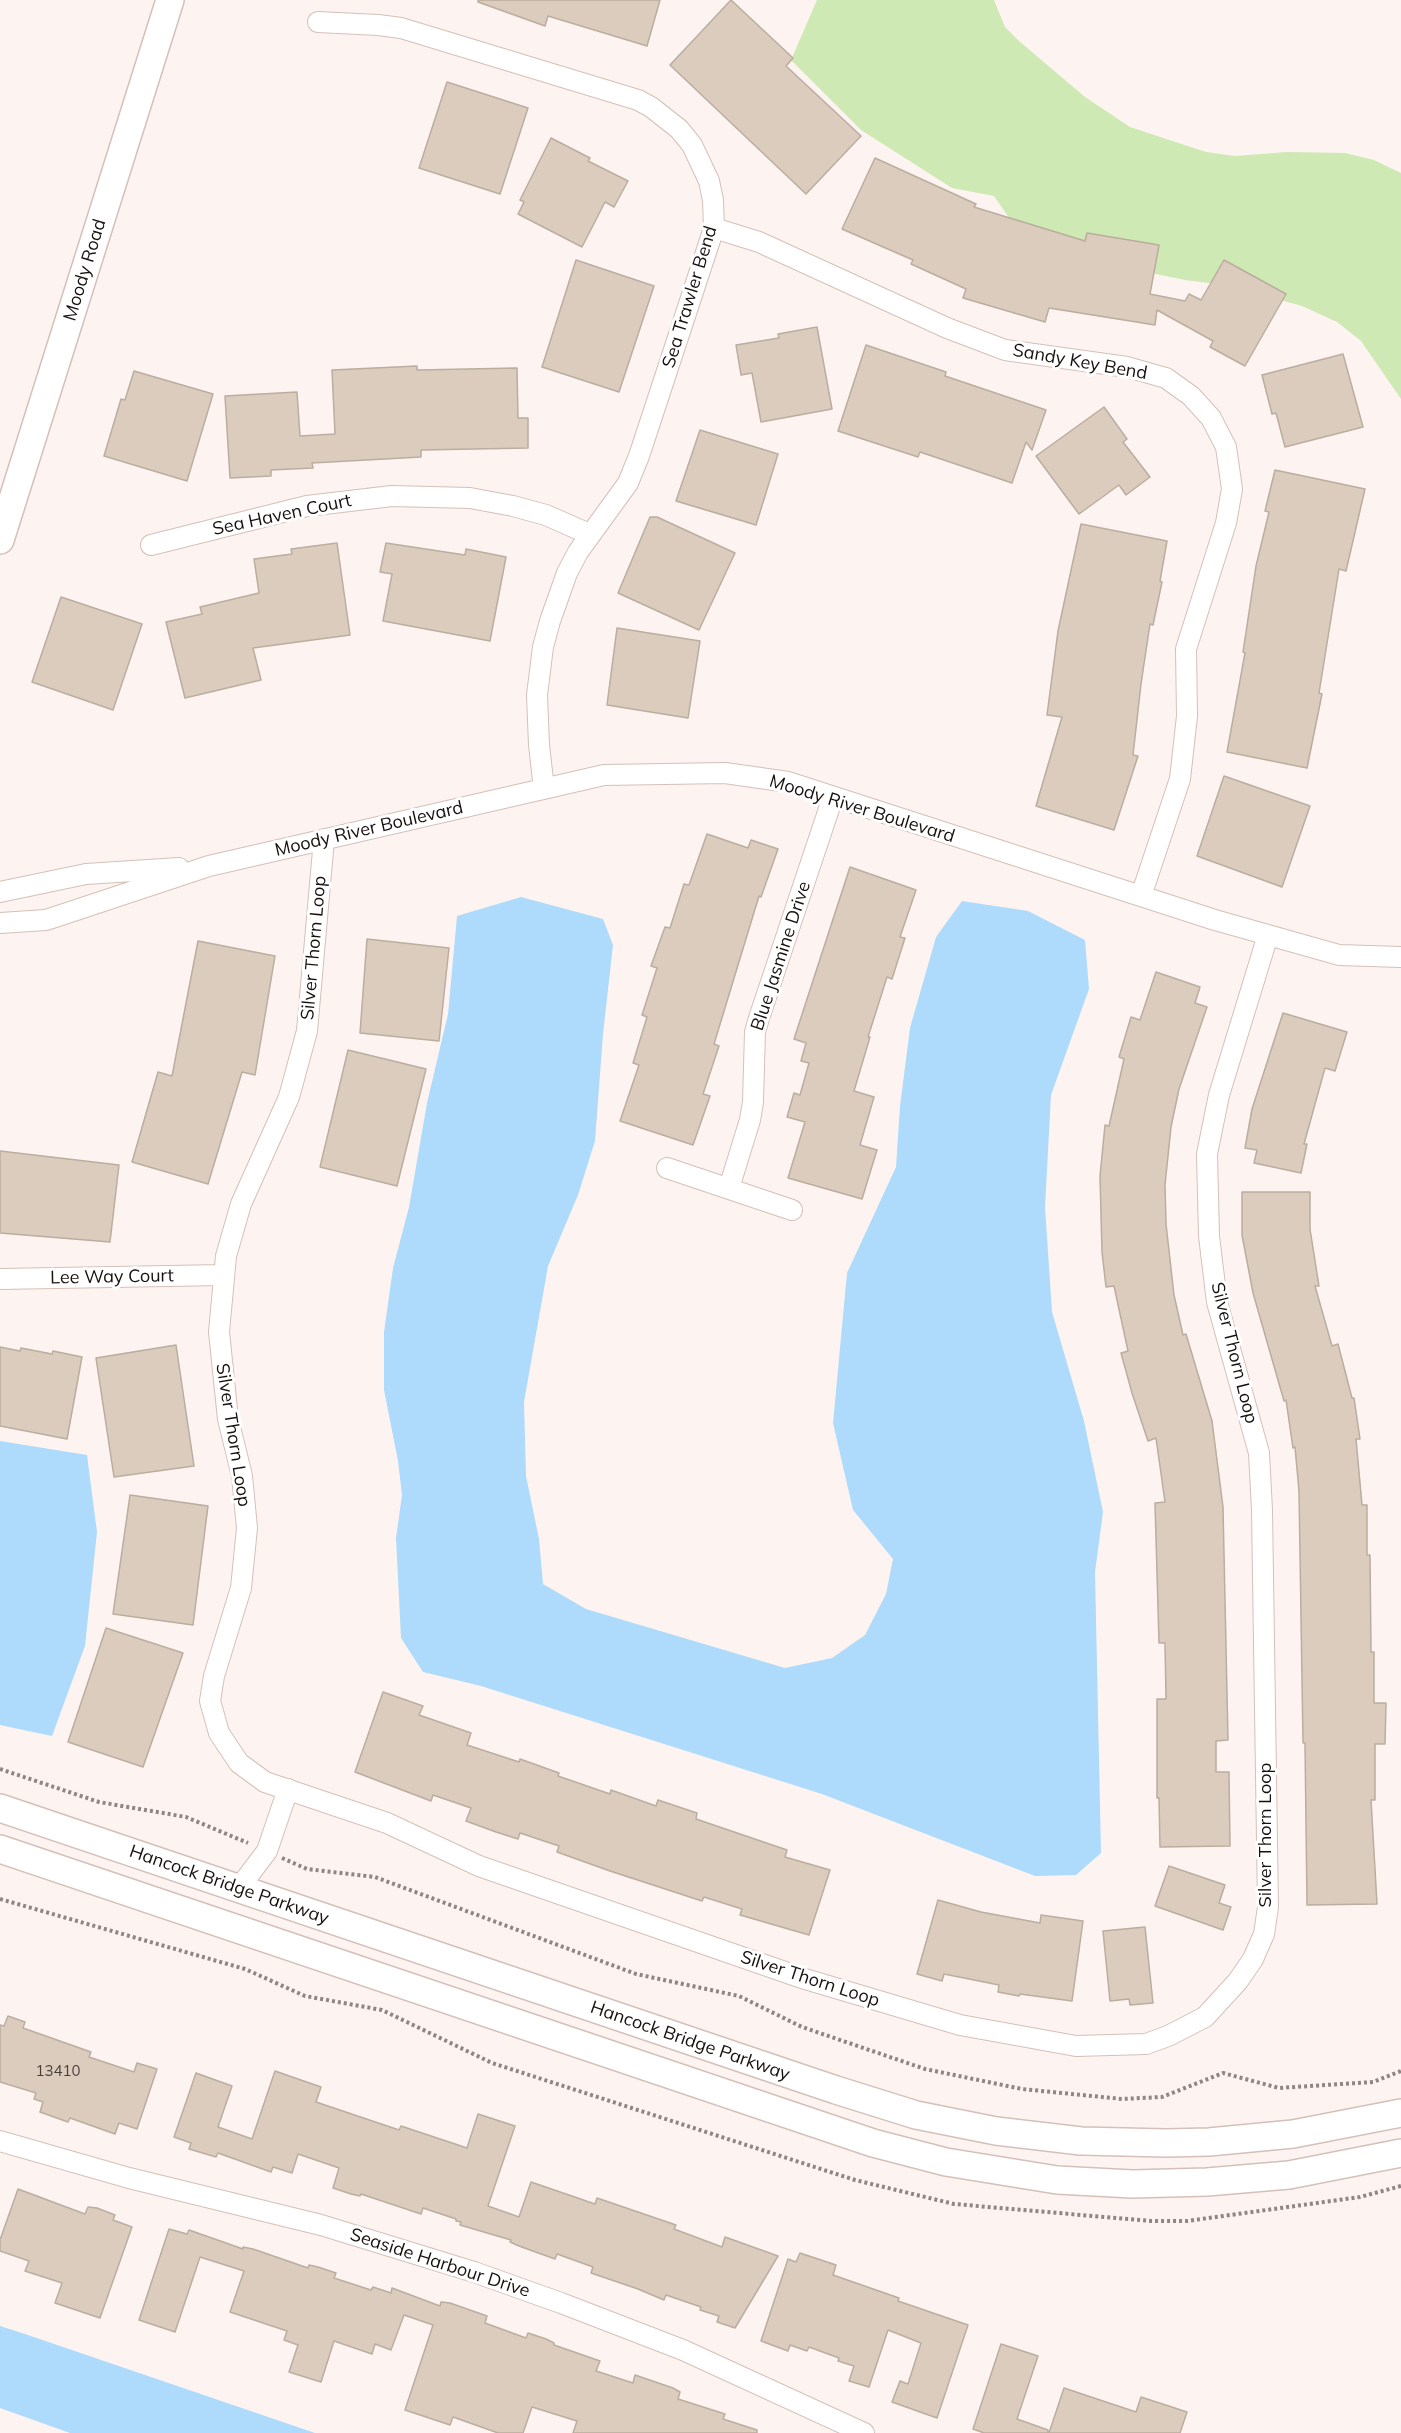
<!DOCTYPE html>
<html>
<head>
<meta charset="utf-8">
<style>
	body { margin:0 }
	canvas { display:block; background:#fdf4f1 }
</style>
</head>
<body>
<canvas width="1401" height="2433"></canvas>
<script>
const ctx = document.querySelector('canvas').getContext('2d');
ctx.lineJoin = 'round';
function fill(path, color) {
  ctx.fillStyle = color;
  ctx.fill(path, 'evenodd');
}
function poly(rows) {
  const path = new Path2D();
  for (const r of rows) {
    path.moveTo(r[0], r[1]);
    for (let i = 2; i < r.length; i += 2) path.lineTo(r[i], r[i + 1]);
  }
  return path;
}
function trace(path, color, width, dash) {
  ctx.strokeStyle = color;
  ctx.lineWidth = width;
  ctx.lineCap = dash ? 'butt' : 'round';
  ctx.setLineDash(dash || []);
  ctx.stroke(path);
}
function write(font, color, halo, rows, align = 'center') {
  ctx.font = font + ' Mulish,sans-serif';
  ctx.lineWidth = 6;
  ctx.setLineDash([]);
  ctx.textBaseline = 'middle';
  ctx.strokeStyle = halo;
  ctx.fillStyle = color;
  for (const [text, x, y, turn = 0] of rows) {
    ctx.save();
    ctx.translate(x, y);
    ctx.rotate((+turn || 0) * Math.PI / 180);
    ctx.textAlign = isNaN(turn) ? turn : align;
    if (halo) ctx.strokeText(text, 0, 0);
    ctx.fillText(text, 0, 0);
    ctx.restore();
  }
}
fill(poly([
	[817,0,994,0,1005,27,1019,41,1085,97,1130,127,1206,152,1235,156,1287,152,1345,153,1374,160,1401,173,1401,399,1361,341,1337,322,1302,306,1225,285,1185,280,1127,268,1012,222,994,196,952,188,861,130,791,60]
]), '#cee9b3');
fill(poly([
	[521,897,603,919,613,945,603,1034,595,1141,578,1195,548,1266,524,1402,526,1476,539,1539,543,1584,586,1609,785,1668,832,1658,865,1635,886,1594,893,1559,853,1510,833,1423,847,1273,896,1167,900,1106,910,1028,936,937,962,901,1028,911,1085,940,1089,989,1051,1095,1045,1207,1052,1312,1084,1421,1103,1512,1095,1572,1101,1853,1076,1875,1035,1876,822,1794,481,1686,423,1672,401,1638,396,1538,402,1495,398,1461,384,1390,384,1332,393,1268,409,1207,427,1103,448,1014,457,916],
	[0,1441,87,1455,97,1532,85,1646,52,1736,0,1725],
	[0,2326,25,2334,315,2433,70,2433,0,2408]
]), '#aedbfb');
const building = poly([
	[478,0,660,0,647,46,548,16,545,26,478,2,478,0],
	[731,0,793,58,786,66,861,136,806,194,670,65,731,0],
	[447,82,528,108,500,194,419,168,447,82],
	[551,138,590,158,588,161,628,181,614,207,605,202,582,247,518,214,524,202,520,200,551,138],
	[875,158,976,204,974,207,1085,241,1087,233,1159,245,1150,294,1185,301,1189,294,1201,300,1224,260,1286,294,1245,366,1210,347,1213,341,1157,310,1155,325,1049,308,1045,322,963,298,966,289,911,264,913,260,842,229,875,158],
	[576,260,654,286,619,392,542,367,576,260],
	[817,327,832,409,761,422,752,373,741,375,736,345,779,338,778,334,817,327],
	[866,345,946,372,945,376,1046,410,1032,450,1026,442,1012,483,920,452,918,457,838,431,866,345],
	[1343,354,1363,427,1285,447,1276,413,1272,414,1262,375,1343,354],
	[417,366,417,370,517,368,518,418,528,418,528,448,421,450,421,457,312,463,313,468,271,470,271,476,230,478,225,396,297,392,300,436,335,434,332,370,417,366],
	[134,371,213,394,187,481,104,456,121,399,125,400,134,371],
	[1104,407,1127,439,1123,442,1150,477,1126,495,1119,485,1079,514,1036,456,1104,407],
	[700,430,778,454,756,525,676,501,700,430],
	[1275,470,1365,489,1346,571,1339,569,1319,693,1322,694,1307,768,1227,752,1245,653,1243,652,1256,566,1269,512,1265,511,1275,470],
	[650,517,657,517,735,553,699,630,618,593,650,517],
	[1081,524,1167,541,1160,581,1162,582,1153,625,1150,624,1141,684,1133,755,1138,756,1114,830,1036,806,1062,717,1047,715,1058,631,1081,524],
	[337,543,350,635,253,648,261,680,185,698,166,622,202,614,200,607,259,593,254,559,292,554,291,549,337,543],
	[386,543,465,555,466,549,506,557,490,641,383,621,392,574,380,572,386,543],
	[61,597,142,624,113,710,32,682,61,597],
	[617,628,700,641,688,718,607,705,617,628],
	[1224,776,1310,806,1282,887,1197,856,1224,776],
	[707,834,748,848,751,840,778,849,761,897,759,896,714,1044,719,1046,703,1094,710,1096,693,1145,620,1121,639,1065,633,1063,647,1017,642,1015,657,968,651,966,665,927,670,928,684,884,689,885,707,834],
	[850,867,916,890,900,937,905,938,892,979,887,977,868,1037,870,1037,854,1091,874,1097,860,1145,877,1150,862,1199,788,1178,805,1122,787,1117,794,1093,800,1095,809,1063,801,1061,806,1043,794,1039,850,867],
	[367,939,449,948,439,1041,360,1033,367,939],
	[198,941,275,956,255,1075,242,1072,208,1184,132,1162,158,1072,172,1076,198,941],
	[1156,972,1200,987,1195,1003,1207,1007,1179,1089,1171,1127,1165,1185,1166,1224,1174,1295,1183,1335,1186,1334,1212,1421,1223,1507,1228,1740,1216,1741,1216,1772,1229,1772,1230,1846,1160,1847,1159,1798,1157,1798,1157,1699,1166,1699,1165,1643,1159,1643,1155,1503,1165,1502,1156,1438,1148,1441,1132,1393,1121,1353,1128,1351,1114,1286,1106,1287,1102,1252,1100,1176,1105,1125,1109,1126,1124,1059,1119,1057,1131,1017,1140,1020,1156,972],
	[1283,1013,1347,1032,1335,1071,1325,1068,1304,1144,1307,1144,1301,1173,1254,1163,1257,1150,1245,1148,1252,1109,1283,1013],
	[348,1050,426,1069,397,1186,320,1167,348,1050],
	[0,1151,119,1165,110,1242,0,1233,0,1151],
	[1242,1192,1310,1192,1310,1229,1319,1286,1315,1286,1332,1346,1338,1344,1352,1398,1354,1398,1360,1439,1356,1439,1362,1505,1367,1505,1367,1555,1370,1555,1371,1652,1374,1652,1374,1703,1386,1703,1385,1744,1375,1744,1375,1800,1371,1800,1377,1904,1307,1905,1305,1743,1303,1743,1299,1491,1295,1447,1293,1448,1286,1400,1284,1401,1253,1293,1242,1235,1242,1192],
	[176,1345,194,1466,114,1477,96,1358,176,1345],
	[0,1347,20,1351,21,1348,52,1354,53,1351,82,1357,67,1439,0,1426,0,1347],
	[130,1495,208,1506,193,1625,113,1614,130,1495],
	[106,1628,183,1653,143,1767,68,1742,106,1628],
	[383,1692,423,1706,419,1715,471,1733,467,1745,519,1762,520,1759,559,1773,558,1776,610,1794,611,1790,656,1806,658,1800,697,1813,696,1819,787,1850,785,1857,830,1870,809,1935,740,1915,742,1909,704,1897,702,1901,610,1871,557,1852,559,1846,520,1833,518,1839,496,1832,466,1821,471,1808,433,1795,431,1801,355,1772,383,1692],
	[1169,1866,1225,1885,1219,1903,1231,1907,1223,1930,1155,1906,1169,1866],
	[938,1900,981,1912,1040,1923,1041,1915,1083,1921,1072,2001,1020,1994,1019,1996,998,1992,999,1985,944,1974,942,1981,917,1974,938,1900],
	[1145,1927,1153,2003,1130,2005,1129,1999,1110,2001,1103,1931,1145,1927],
	[8,2016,25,2022,23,2028,91,2052,89,2057,134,2072,137,2063,157,2069,137,2129,119,2123,115,2134,70,2118,68,2122,40,2112,43,2102,34,2099,36,2093,0,2082,0,2025,4,2026,8,2016],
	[275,2071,321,2087,316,2102,399,2130,401,2126,467,2148,478,2114,515,2126,488,2206,519,2217,531,2182,595,2204,597,2198,676,2225,674,2229,722,2247,725,2237,778,2256,735,2328,717,2322,719,2316,700,2310,701,2307,666,2295,664,2300,638,2289,591,2273,593,2267,557,2254,555,2259,519,2246,510,2242,511,2240,460,2225,461,2222,456,2221,456,2219,423,2208,421,2214,361,2194,360,2196,351,2194,333,2188,339,2168,298,2154,292,2173,273,2167,271,2172,218,2153,216,2157,189,2149,191,2143,174,2137,196,2073,232,2086,218,2127,252,2139,275,2071],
	[18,2189,85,2214,88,2207,97,2208,115,2215,113,2220,132,2227,100,2318,55,2303,62,2283,25,2271,29,2261,0,2251,0,2240,18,2189],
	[169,2229,187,2234,189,2230,243,2249,243,2247,253,2249,308,2268,309,2265,318,2267,336,2273,334,2278,371,2290,373,2287,391,2293,392,2288,440,2306,441,2302,450,2303,487,2316,485,2323,526,2338,528,2333,546,2339,554,2343,554,2345,600,2361,596,2371,633,2383,635,2375,673,2388,680,2392,678,2399,725,2414,723,2419,757,2430,757,2433,573,2433,577,2421,532,2407,523,2433,498,2433,453,2417,450,2425,405,2410,433,2325,404,2315,391,2350,375,2344,372,2354,334,2341,321,2382,289,2372,298,2345,284,2340,287,2331,230,2312,244,2271,200,2257,175,2332,139,2320,169,2229],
	[800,2253,836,2265,833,2275,899,2298,898,2301,968,2325,937,2418,892,2402,900,2381,908,2384,921,2343,888,2330,869,2387,849,2381,854,2366,838,2361,839,2358,809,2347,807,2351,790,2345,788,2351,761,2341,788,2259,796,2262,800,2253],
	[1001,2344,1038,2356,1017,2419,1048,2430,1048,2433,984,2433,973,2429,1001,2344],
	[1064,2388,1136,2412,1141,2397,1187,2412,1180,2433,1049,2433,1064,2388]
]);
fill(building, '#dbccbe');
trace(building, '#bbad9f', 1.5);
const street = poly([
	[318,22,378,25,401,28,638,100,651,107,679,129,692,145,709,181,713,200,714,228,639,456,628,483,578,552,567,573,550,621,543,647,537,695,539,745,544,789],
	[714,228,759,242,947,328,1005,350,1127,367,1166,378,1191,396,1211,418,1226,447,1232,489,1226,523,1186,649,1187,716,1180,779,1141,896],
	[151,545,307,506,392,496,470,498,513,506,546,515,589,534],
	[324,839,307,1031,289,1097,241,1204,226,1256,219,1332,228,1419,242,1476,247,1528,241,1588,214,1676,210,1701,219,1733,239,1763,265,1782,387,1823,479,1866,805,1979,960,2025,1076,2046,1146,2044,1168,2036,1205,2017,1238,1981,1253,1959,1264,1934,1268,1907,1262,1510,1259,1453,1217,1302,1209,1236,1207,1154,1219,1095,1268,935],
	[0,892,86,874,179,868],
	[0,923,46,920,209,866,604,775,725,773,788,782,1215,920,1339,955,1401,957],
	[667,1168,792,1210],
	[729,1188,750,1120,753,1102,755,1032,759,1018,833,797],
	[0,1279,224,1275],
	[239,1888,267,1851,288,1789],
	[0,2141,129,2178,321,2225,474,2272,561,2303,683,2350,864,2433]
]);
const secondary = poly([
	[0,540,170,0],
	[0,1808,836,2090,916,2115,996,2131,1081,2141,1166,2143,1209,2142,1293,2134,1401,2113],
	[0,1849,873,2143,946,2162,1057,2180,1132,2184,1207,2182,1289,2175,1401,2153]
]);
trace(street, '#d4c0b8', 22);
trace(secondary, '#d4c0b8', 30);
trace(poly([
	[0,1769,99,1802,186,1817,248,1843],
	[282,1858,307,1869,375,1877,636,1974,739,1996,802,2027,925,2069,1022,2089,1122,2099,1162,2097,1223,2073,1279,2088,1373,2082,1401,2071],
	[0,1899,245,1969,305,1996,382,2010,492,2063,855,2180,954,2204,1151,2221,1187,2221,1360,2197,1401,2186]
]), '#8e8683', 4, [3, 3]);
trace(street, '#fff', 20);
trace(secondary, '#fff', 27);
write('15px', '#473f39', null, [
	["13410",58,2071]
]);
write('18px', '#16100d', '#fff', [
	["Moody Road",85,270,-73],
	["Sea Trawler Bend",690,297,-73],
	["Sandy Key Bend",1080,362,10],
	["Sea Haven Court",282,515,-12],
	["Moody River Boulevard",862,809,17],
	["Moody River Boulevard",369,829,-13],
	["Silver Thorn Loop",314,948,-85],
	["Blue Jasmine Drive",781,956,-72],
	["Lee Way Court",112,1277,-1],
	["Silver Thorn Loop",1234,1353,76],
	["Silver Thorn Loop",233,1435,81],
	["Silver Thorn Loop",1266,1835,-90],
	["Hancock Bridge Parkway",229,1885,19],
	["Silver Thorn Loop",810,1979,18],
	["Hancock Bridge Parkway",690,2041,19],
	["Seaside Harbour Drive",440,2263,18]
]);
</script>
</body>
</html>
